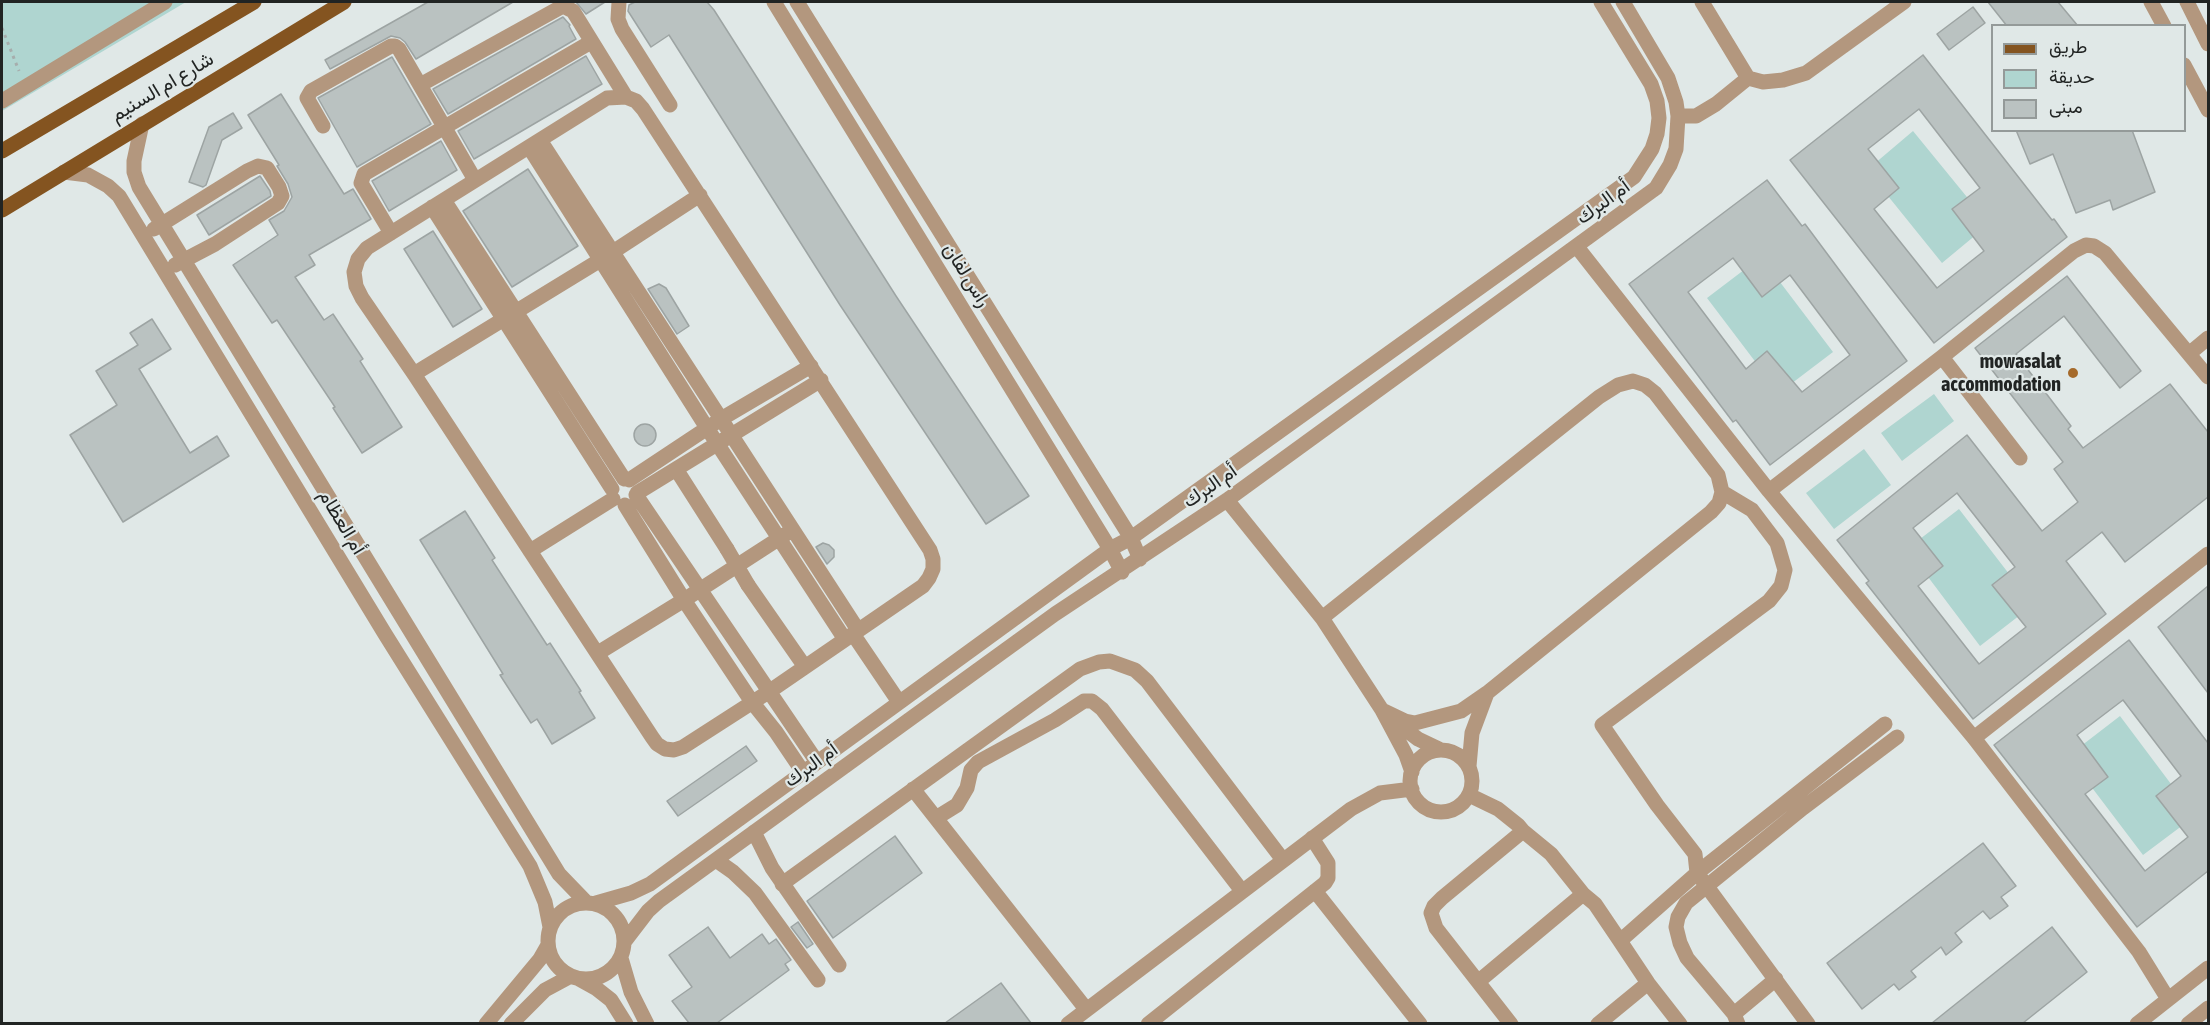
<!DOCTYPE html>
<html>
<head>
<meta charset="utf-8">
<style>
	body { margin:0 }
	#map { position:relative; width:2210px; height:1025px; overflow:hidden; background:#e0e8e7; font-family:"Asap Condensed",Vazirmatn,sans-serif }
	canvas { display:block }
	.frame { position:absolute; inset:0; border:3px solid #212423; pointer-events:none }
	.legend { position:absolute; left:1991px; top:24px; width:195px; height:108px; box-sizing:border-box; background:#e0e8e7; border:2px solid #949a99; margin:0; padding:8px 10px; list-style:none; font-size:18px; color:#212423 }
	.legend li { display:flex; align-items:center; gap:12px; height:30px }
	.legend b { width:30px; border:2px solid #949a99 }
</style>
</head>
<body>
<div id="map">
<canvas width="2210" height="1025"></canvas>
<div class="frame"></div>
<ul class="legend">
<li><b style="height:8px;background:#845420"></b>طريق</li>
<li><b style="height:16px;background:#afd5d0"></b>حديقة</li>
<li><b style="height:16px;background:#bac2c1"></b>مبنى</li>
</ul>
</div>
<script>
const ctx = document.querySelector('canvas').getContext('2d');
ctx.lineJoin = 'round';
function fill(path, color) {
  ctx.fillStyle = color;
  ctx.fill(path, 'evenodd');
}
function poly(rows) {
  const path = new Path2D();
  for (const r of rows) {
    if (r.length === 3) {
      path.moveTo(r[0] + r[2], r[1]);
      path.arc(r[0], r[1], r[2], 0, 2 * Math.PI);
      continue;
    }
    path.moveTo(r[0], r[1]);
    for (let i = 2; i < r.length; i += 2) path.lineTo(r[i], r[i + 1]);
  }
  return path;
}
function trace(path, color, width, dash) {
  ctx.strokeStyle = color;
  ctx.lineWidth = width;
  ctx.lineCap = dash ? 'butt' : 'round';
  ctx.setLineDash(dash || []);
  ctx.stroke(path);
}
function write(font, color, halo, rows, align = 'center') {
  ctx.font = font + ' "Asap Condensed",Vazirmatn,sans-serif';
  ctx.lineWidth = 4.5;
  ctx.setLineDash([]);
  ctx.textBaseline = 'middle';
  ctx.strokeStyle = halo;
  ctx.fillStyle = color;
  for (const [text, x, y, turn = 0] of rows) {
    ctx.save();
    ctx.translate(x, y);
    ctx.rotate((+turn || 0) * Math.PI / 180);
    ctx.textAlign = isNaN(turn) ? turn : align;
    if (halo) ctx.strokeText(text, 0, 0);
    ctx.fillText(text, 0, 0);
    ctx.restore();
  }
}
fill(poly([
	[2,2,186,2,2,111],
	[1913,131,1989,224,1942,263,1867,170],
	[1761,257,1833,352,1779,393,1707,298],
	[1934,394,1954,421,1902,461,1881,433],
	[1864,449,1891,485,1834,529,1806,493],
	[1959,509,2033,605,1980,646,1907,549],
	[2120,716,2195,816,2143,855,2068,756]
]), '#afd5d0');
const building = poly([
	[428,2,513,2,416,59,405,42,400,38,391,36,330,69,325,60,428,2],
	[576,2,605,2,586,14,576,2],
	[635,2,707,2,714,10,896,296,1029,496,986,524,840,305,669,35,651,47,628,11,629,5,635,2],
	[1988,2,2058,2,2078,26,2007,26,1988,2],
	[1973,7,1985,23,1949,50,1937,34,1973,7],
	[563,17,570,25,569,26,576,39,448,114,433,89,563,17],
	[1923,55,2052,220,2054,219,2067,237,1934,343,1790,160,1923,55],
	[1919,109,1980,188,1952,209,1984,251,1937,288,1874,209,1899,188,1868,149,1919,109],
	[586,56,602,84,474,159,458,131,586,56],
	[392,57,431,124,357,167,318,98,392,57],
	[281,94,344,194,353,189,371,219,309,255,315,265,295,277,324,320,333,314,363,359,360,361,402,427,362,453,333,408,335,407,277,320,272,323,233,265,278,235,269,220,284,211,292,197,288,184,277,166,279,165,248,115,281,94],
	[233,113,242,128,222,140,206,185,203,187,189,182,209,127,233,113],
	[2016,130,2132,130,2155,192,2113,210,2110,200,2076,213,2053,154,2030,164,2016,130],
	[441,141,457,170,389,211,372,181,441,141],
	[528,169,578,246,512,287,463,211,528,169],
	[260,176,270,191,271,196,209,235,197,215,260,176],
	[1767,180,1802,226,1805,224,1907,361,1770,465,1736,420,1733,422,1629,284,1767,180],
	[1733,258,1762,297,1790,275,1850,355,1802,392,1767,351,1746,369,1688,292,1733,258],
	[433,231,482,309,453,327,404,249,433,231],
	[2067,276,2141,371,2120,388,2064,316,2016,354,2071,426,2068,429,2083,448,2170,384,2208,432,2208,497,2125,562,2102,532,2066,561,2106,614,1973,719,1866,583,1869,581,1837,540,1967,435,2042,531,2078,502,2054,469,2063,462,1975,348,2067,276],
	[1957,493,2015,567,1992,585,2026,627,1979,664,1918,586,1943,566,1913,528,1957,493],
	[659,284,666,288,689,326,677,334,648,289,659,284],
	[152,319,171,349,139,369,190,453,217,436,229,456,123,522,70,435,117,405,96,371,138,345,130,333,152,319],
	[645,435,11],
	[465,511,495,558,492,560,547,645,550,643,581,691,579,692,595,718,552,744,537,719,531,723,500,675,503,674,420,540,465,511],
	[823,543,829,545,834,550,834,557,827,564,816,547,823,543],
	[2208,586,2208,693,2158,627,2208,586],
	[2129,640,2208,743,2208,871,2137,927,1994,745,2129,640],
	[2123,700,2181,776,2156,796,2188,837,2145,871,2085,794,2108,777,2077,735,2123,700],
	[746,746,757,761,678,816,667,801,746,746],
	[895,836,922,873,833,938,807,901,895,836],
	[1983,843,2016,886,2001,897,2008,906,1990,919,1983,911,1955,933,1962,942,1946,955,1941,947,1911,971,1916,977,1899,990,1894,984,1862,1009,1827,963,1983,843],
	[798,922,813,944,807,948,791,927,798,922],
	[708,927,730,958,762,934,769,944,776,939,791,960,785,964,789,970,717,1023,689,1023,672,1001,692,987,669,955,708,927],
	[2052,927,2087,972,2023,1023,1932,1023,2052,927],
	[1001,983,1031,1023,945,1023,1001,983]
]);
fill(building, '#bac2c1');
trace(building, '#9da4a3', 1.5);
trace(poly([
	[2,28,19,71]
]), '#a6adac', 3, [3, 4.5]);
trace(poly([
	[619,2,618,19,622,29,670,105],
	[774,2,1110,549,1122,572],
	[797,2,1131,538,1140,559],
	[1702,2,1748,78],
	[2151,2,2164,26],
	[2187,2,2208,44],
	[2184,65,2208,110],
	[420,85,563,6,573,11,626,97],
	[626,97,636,101,643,109,930,550,933,559,933,569,929,578,923,586,770,691,683,747,674,750,665,749,657,744,652,737,414,374,362,298,356,286,354,272,358,259,367,248,607,98,626,97],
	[2,101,165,2],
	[1678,116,1696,116,1716,104,1748,78,1763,82,1783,80,1806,73,1904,2],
	[142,124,134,161,134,172,139,187,548,856,559,874,586,902],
	[323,126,307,98,311,91,391,46,395,46,399,49,475,180],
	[540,140,858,630],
	[529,147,707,428,844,638],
	[64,172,88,175,108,186,119,196,385,634,530,866,545,902,550,927],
	[444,200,624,479],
	[432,207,612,489],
	[154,229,247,171,258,166,267,168,279,187,282,196,278,203,215,244,175,265],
	[391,233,361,183,364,174,591,42],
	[1577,247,1769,491,1974,738,2139,952,2168,999],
	[2190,353,2208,338],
	[1942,357,2020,458],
	[414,374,602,259,700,195],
	[676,469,727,549],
	[629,480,721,419,811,366],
	[1769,491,1942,357,2074,251,2086,245,2094,246,2105,253,2208,377],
	[1722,492,1752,510,1777,543,1785,570,1781,586,1769,601,1602,725,1657,805,1695,854,1697,873,1808,1024],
	[637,493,821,380],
	[636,495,817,762],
	[1227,500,1322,618,1382,710,1406,755,1412,772],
	[625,505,684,600,752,702,776,732,803,772],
	[530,551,613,499],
	[748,585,805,667],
	[1322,618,1599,397,1618,385,1633,381,1645,385,1655,393,1718,475,1722,492,1719,503,1711,512,1487,693,1472,733,1469,766],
	[853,634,899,702],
	[598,653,684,600,786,534],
	[1382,710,1405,721,1415,723,1461,711,1487,693],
	[1393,720,1418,739,1439,749],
	[1974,738,2208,554],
	[1441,781,31],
	[913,789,1086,1009],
	[1469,795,1498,809,1518,825,1523,831,1551,854,1583,894],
	[936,818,957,805,967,788,971,770,978,762,1055,720,1084,701,1092,701,1102,709,1242,891],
	[754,832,772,868,839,965],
	[716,860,733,872,755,893,818,980],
	[782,884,1080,669,1099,662,1110,661,1135,670,1147,681,1283,860],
	[1315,891,1420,1024],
	[586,941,38],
	[596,903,631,893,650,884,1110,549,1131,538,1634,177,1652,149,1657,134,1659,118,1657,101,1651,84,1601,2],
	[625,941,648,911,659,901,1055,614,1227,500,1656,188,1670,165,1676,149,1678,116,1676,102,1668,78,1623,2],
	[621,958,631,992,647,1024],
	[579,979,597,989,611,1000,626,1024],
	[1479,981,1583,894,1595,904,1620,941],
	[1734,1014,1776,979],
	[486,1024,540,959,548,945],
	[511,1024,545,990,571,976],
	[1068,1024,1351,809,1380,793,1412,789],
	[1148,1024,1325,883,1328,878,1328,863,1312,838],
	[1511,1024,1436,928,1431,913,1434,906,1442,898,1523,831],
	[1598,1024,1648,983],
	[1680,1024,1648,983,1620,941,1697,873,1885,724],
	[1738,1024,1734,1014,1687,958,1680,943,1676,927,1678,917,1686,903,1803,808,1897,737],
	[2137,1024,2208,968],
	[2188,1024,2208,1008]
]), '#b3977e', 15);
trace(poly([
	[2,151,254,2],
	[2,210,344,2]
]), '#845420', 15);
trace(poly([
	[727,549,748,585]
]), '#b3977e', 15);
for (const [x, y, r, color] of [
	[2073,373,6,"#a56a2b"]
]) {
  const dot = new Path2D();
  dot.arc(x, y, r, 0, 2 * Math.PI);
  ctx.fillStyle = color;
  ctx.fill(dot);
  trace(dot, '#e0e8e7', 2);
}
write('20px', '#212423', '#e0e8e7', [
	["شارع ام السنيم",162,87,-31],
	["أم البرك",1603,202,-36],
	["راس لفان",967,275,58],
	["أم البرك",1210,486,-35],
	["أم العظام",342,522,59],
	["أم البرك",811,765,-36]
]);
write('bold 20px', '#212423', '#e0e8e7', [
	["mowasalat",2061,362],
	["accommodation",2061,385]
], 'right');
</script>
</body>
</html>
